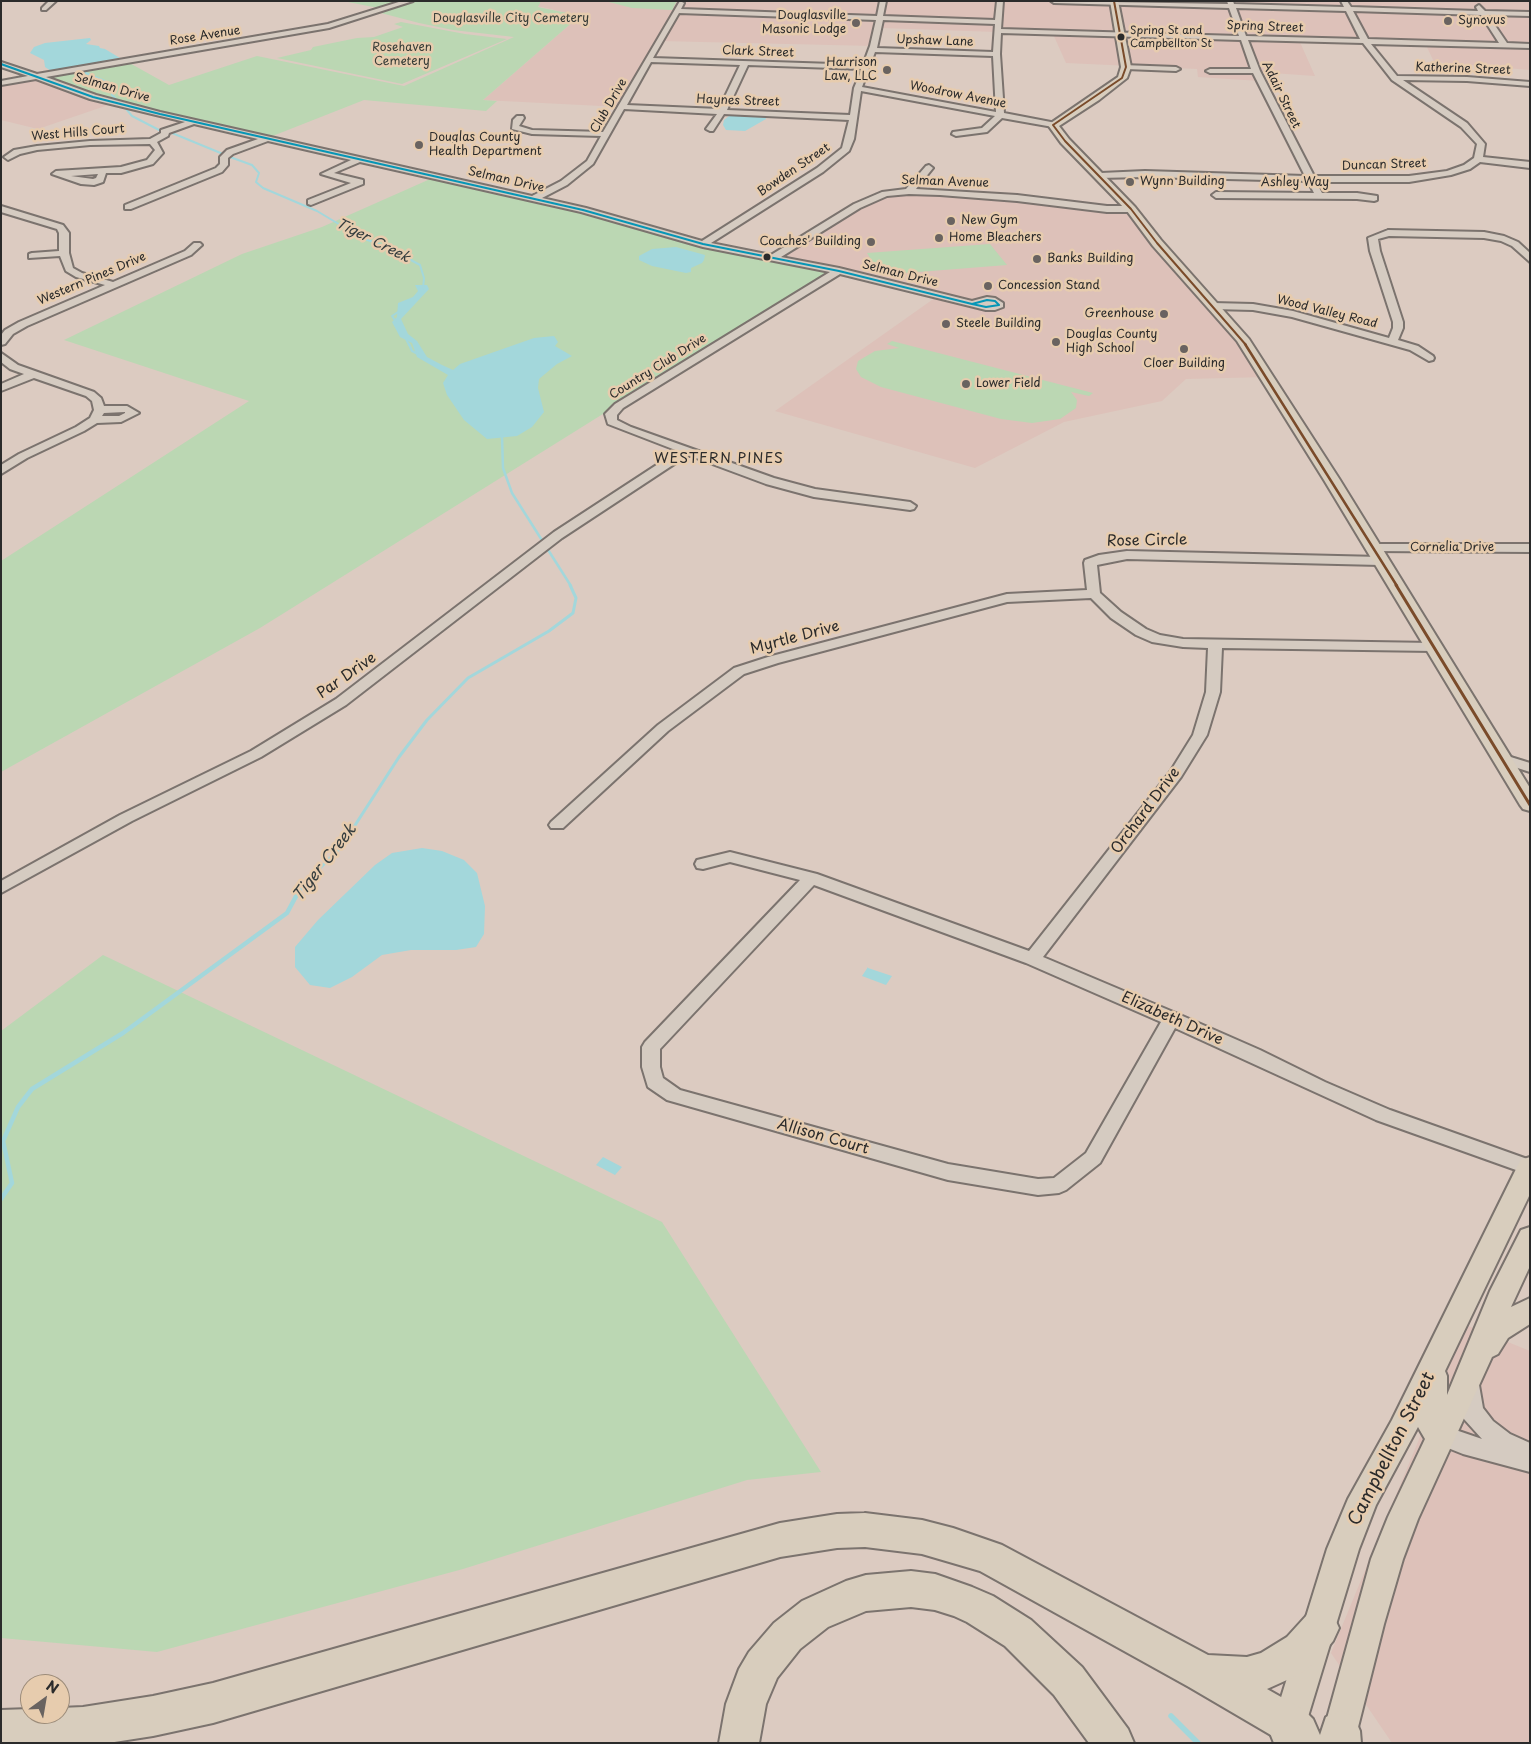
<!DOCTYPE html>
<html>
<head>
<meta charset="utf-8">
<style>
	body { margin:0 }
	#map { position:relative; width:1531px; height:1744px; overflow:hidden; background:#dccbc1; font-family:"Playpen Sans",sans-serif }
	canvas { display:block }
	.frame { position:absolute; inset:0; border:2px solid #2b2b2b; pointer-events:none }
	.north { position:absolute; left:20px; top:1674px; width:50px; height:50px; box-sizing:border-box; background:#e7ccae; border:1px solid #9c8c7a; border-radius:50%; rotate:32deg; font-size:14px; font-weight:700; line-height:20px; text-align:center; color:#2b2b2b }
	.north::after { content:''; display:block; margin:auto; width:18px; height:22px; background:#696360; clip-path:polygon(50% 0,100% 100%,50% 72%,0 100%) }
</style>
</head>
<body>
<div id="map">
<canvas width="1531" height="1744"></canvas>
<div class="frame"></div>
<div class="north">N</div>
</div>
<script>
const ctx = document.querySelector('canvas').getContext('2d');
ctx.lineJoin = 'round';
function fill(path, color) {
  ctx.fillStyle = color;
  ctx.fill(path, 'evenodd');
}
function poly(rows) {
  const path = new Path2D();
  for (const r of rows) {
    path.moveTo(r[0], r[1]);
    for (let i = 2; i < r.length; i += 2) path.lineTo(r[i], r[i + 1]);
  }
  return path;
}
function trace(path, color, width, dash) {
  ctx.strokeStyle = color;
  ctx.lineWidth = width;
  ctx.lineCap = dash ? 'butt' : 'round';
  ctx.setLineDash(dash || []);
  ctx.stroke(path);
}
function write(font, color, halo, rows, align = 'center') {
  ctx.font = font + ' "Playpen Sans",sans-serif';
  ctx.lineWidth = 5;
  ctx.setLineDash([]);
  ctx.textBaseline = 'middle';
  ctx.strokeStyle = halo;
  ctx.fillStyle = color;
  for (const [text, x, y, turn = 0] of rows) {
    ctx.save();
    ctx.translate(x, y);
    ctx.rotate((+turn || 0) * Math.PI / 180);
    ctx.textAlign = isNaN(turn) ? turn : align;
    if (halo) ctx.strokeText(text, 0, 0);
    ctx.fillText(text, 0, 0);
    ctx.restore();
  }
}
fill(poly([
	[541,1,1530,1,1530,70,1434,62,1425,43,1299,40,1315,76,1257,72,1261,81,1198,77,1197,69,1066,63,1053,34,882,28,874,46,659,41,621,107,483,100,575,20,564,19,576,15,537,6],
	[39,75,114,103,38,129,1,120,1,83],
	[909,191,1131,209,1267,377,1186,379,1162,401,1064,422,975,468,775,411,939,295,777,256,872,198],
	[1466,1325,1530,1351,1530,1743,1392,1743,1331,1653]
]), '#ddc1b9');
fill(poly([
	[343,1,541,1,538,7,577,15,566,19,575,20,483,100,497,101,486,111,364,100,265,139,120,104,36,77,126,61,169,85,257,56,404,86,514,37,453,30,419,23,381,13,388,10],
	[605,1,677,1,673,8,675,9,671,10,632,8],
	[401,22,465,34,507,39,402,84,277,58,311,50,313,47,357,38,374,37,403,27,394,24],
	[437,176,609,219,775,256,832,271,260,628,1,772,1,561,249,401,64,340,242,254,322,227],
	[990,244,1007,265,880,275,867,253],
	[892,341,1093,393,1089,396,1071,392,1077,400,1076,408,1060,419,1032,423,1001,419,881,387,861,377,856,369,858,361,875,351,899,348,887,344],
	[103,955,662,1222,821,1472,747,1480,463,1569,157,1652,1,1638,1,1031]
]), '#bbd7b3');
fill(poly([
	[90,38,91,40,86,44,99,46,100,48,105,49,120,58,51,71,45,67,44,60,30,53,34,47,45,43],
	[760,115,765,116,766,119,745,131,726,130,723,125,724,120,729,116],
	[676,247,705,255,704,260,702,263,691,268,691,272,686,273,652,266,639,260,639,256,652,249],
	[415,285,427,285,429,289,401,319,408,334,417,341,427,357,442,365,453,370,460,364,534,338,554,336,558,342,555,346,572,356,557,364,539,379,538,388,544,412,532,427,517,436,487,439,464,420,447,395,443,383,448,375,417,357,412,343,400,337,392,322,397,317,398,303,413,297,418,291],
	[422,848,442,851,464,860,477,873,485,906,484,934,476,947,456,950,411,950,382,955,352,977,330,988,310,985,295,967,295,947,318,920,375,865,392,853],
	[868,967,868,968,892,976,886,985,862,976],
	[603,1157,622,1167,615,1175,596,1165]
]), '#a3d7db');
trace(poly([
	[81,71,112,84,112,95,118,101],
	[122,104,132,116,161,131],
	[172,133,223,154],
	[230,157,252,165,259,173,256,182,263,188,317,211,362,238,387,247,420,265,424,278,423,289],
	[396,322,392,316,401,310],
	[406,339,409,345]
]), '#a3d7db', 2);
trace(poly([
	[409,344,412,351,418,354],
	[502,437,503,468,512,493,571,586]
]), '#a3d7db', 2.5);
trace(poly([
	[300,888,341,847,399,757,427,720,468,678,549,631,573,613,576,598,570,585]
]), '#a3d7db', 3);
trace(poly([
	[1,1199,12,1183,3,1141,18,1107,32,1089,123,1033,287,913,301,887]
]), '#a3d7db', 4.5);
trace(poly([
	[1171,1716,1198,1743]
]), '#a3d7db', 5.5);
const minor = poly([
	[49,1,56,1,46,10,42,10,42,8,49,1],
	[402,1,413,1,329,28,46,77,96,95,160,112,532,196,561,181,587,161,601,136,532,134,512,129,513,120,517,116,523,116,524,118,519,126,532,130,603,132,680,1,684,3,681,9,877,16,880,1,886,1,883,16,995,20,997,1,1003,1,1001,29,1239,36,1229,8,1054,3,1051,1,1228,4,1227,1,1233,1,1234,4,1344,7,1341,1,1347,1,1351,7,1478,11,1476,7,1479,5,1485,11,1530,12,1530,16,1488,15,1507,43,1530,44,1530,48,1371,44,1397,76,1467,77,1530,82,1530,86,1467,81,1403,80,1467,123,1485,144,1483,157,1530,162,1530,168,1480,162,1470,169,1451,175,1409,182,1316,182,1322,193,1357,193,1377,196,1377,200,1374,201,1357,199,1216,198,1212,195,1216,192,1314,193,1308,181,1145,177,1098,178,1098,174,1101,173,1145,171,1305,176,1253,73,1210,73,1206,71,1210,69,1251,69,1241,40,1001,33,1000,54,1004,113,1056,123,1057,125,1053,127,1002,118,987,132,956,136,952,134,953,132,982,128,995,116,861,91,854,139,849,151,823,172,711,243,771,255,854,204,882,192,906,189,926,166,929,165,933,168,916,189,1017,195,1107,206,1131,206,1135,209,1131,212,1107,212,1017,201,940,195,909,194,887,196,860,208,781,257,839,268,972,301,987,297,995,298,1003,303,1003,307,995,310,986,310,840,274,623,408,617,415,617,420,631,427,774,478,815,489,910,502,916,506,914,509,910,510,814,497,766,484,688,455,562,538,346,705,261,757,132,821,1,893,1,881,120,815,251,751,336,699,554,532,678,451,608,424,605,414,615,404,830,272,703,247,581,212,360,162,334,173,363,180,363,184,311,205,308,204,308,200,351,183,321,174,351,160,268,141,233,154,228,158,228,165,222,172,131,209,125,209,125,205,216,168,220,164,220,157,227,150,258,139,194,124,169,133,168,136,157,142,163,153,153,164,121,173,106,173,103,182,94,185,81,184,52,174,56,171,121,167,147,160,155,150,150,144,90,145,37,150,20,154,8,160,4,157,14,150,37,146,90,141,150,139,161,133,161,130,185,122,90,99,36,79,1,85,1,81,28,76,1,67,1,62,37,74,328,24,402,1],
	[1236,8,1346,11,1360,39,1246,36,1236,8],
	[1353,11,1481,15,1499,43,1368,39,1353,11],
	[679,13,876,20,870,46,863,65,653,58,679,13],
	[883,20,995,24,993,52,877,48,883,20],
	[1248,40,1363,43,1392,80,1461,127,1477,144,1474,158,1464,165,1447,171,1409,176,1314,176,1260,71,1248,40],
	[875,52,993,56,996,112,862,87,875,52],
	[651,62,740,65,719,109,627,105,651,62],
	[748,65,862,69,854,88,850,115,727,110,748,65],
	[624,109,717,114,706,129,710,131,713,131,724,114,849,120,842,148,817,168,702,241,586,208,542,198,567,185,593,164,624,109],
	[98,174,96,178,93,179,71,176,98,174],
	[1123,65,1176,67,1180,69,1176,71,1126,69,1123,69,1123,65],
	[1,206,63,225,69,233,69,253,73,268,82,273,113,282,185,251,194,243,200,243,202,245,191,255,27,326,13,334,5,344,1,345,1,335,5,330,19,322,105,285,76,277,66,271,60,256,29,258,29,254,32,253,59,251,59,233,57,229,1,212,1,206],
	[1388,230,1484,232,1504,236,1518,242,1530,253,1530,262,1512,246,1501,241,1484,238,1389,236,1378,239,1380,251,1403,322,1403,328,1398,340,1418,346,1433,356,1434,358,1433,360,1429,361,1410,350,1292,317,1253,310,1213,309,1208,306,1213,303,1253,304,1293,311,1389,338,1393,328,1393,322,1370,251,1368,238,1388,230],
	[1,353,18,365,94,392,101,398,104,406,127,406,139,413,121,422,97,423,84,431,27,458,1,474,1,465,19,454,76,427,90,418,94,410,92,401,86,396,34,378,1,391,1,384,24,374,10,369,1,362,1,353],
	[104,413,125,412,125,413,119,416,102,416,104,413],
	[1373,544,1530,544,1530,552,1369,551,1367,548,1373,544],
	[1127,551,1380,557,1386,561,1380,565,1127,559,1097,565,1100,593,1121,612,1146,629,1160,635,1183,639,1433,643,1440,647,1433,651,1222,648,1220,692,1207,735,1181,777,1043,957,1178,1014,1260,1050,1325,1082,1390,1110,1530,1160,1530,1175,1376,1120,1175,1028,1100,1163,1066,1190,1059,1193,1038,1195,948,1180,667,1100,648,1087,642,1067,642,1047,645,1042,800,880,730,862,703,869,697,868,695,864,697,860,730,852,817,874,1029,951,1170,772,1193,735,1206,692,1208,648,1183,647,1152,642,1136,635,1111,618,1091,598,1007,602,778,663,744,674,668,731,563,828,551,828,549,825,551,822,658,725,734,668,768,657,1007,594,1087,590,1084,563,1085,560,1099,555,1127,551],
	[814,885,1026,963,1161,1022,1086,1153,1054,1178,1038,1179,948,1164,680,1090,663,1078,660,1067,660,1049,814,885],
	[1501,754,1530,763,1530,772,1496,761,1494,758,1496,755,1501,754],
	[1468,1375,1476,1378,1479,1385,1483,1408,1493,1421,1510,1434,1530,1443,1530,1472,1463,1454,1433,1442,1430,1435,1433,1428,1441,1425,1482,1439,1464,1419,1461,1412,1457,1385,1460,1378,1468,1375]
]);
const major = poly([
	[1110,1,1118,1,1131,67,1127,78,1099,100,1059,126,1069,139,1135,207,1161,240,1249,339,1340,480,1530,788,1530,811,1523,809,1520,805,1324,480,1237,341,1153,246,1127,211,1061,143,1048,125,1118,77,1121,67,1110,1],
	[1530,1157,1530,1194,1445,1371,1447,1376,1447,1395,1490,1291,1521,1230,1530,1227,1530,1266,1511,1307,1530,1298,1530,1324,1508,1338,1498,1354,1492,1357,1418,1519,1403,1559,1384,1624,1354,1743,1322,1743,1321,1740,1371,1559,1388,1517,1425,1439,1418,1427,1376,1505,1359,1549,1300,1743,1274,1743,1270,1733,1327,1549,1348,1499,1392,1420,1517,1167,1521,1160,1530,1157]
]);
const highway = poly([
	[865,1513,922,1520,953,1528,1002,1545,1208,1655,1247,1657,1261,1653,1287,1637,1307,1615,1320,1610,1333,1615,1339,1628,1333,1641,1315,1663,1298,1675,1267,1689,1304,1710,1313,1719,1320,1735,1326,1717,1340,1711,1354,1717,1360,1731,1361,1743,1281,1743,1276,1738,1189,1687,980,1571,922,1554,865,1547,837,1548,780,1557,213,1723,153,1736,108,1743,1,1743,1,1710,30,1709,30,1714,60,1714,60,1708,83,1707,153,1696,213,1683,780,1523,837,1514,865,1513],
	[911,1571,935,1574,972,1587,993,1596,1031,1620,1082,1667,1128,1729,1134,1743,1089,1743,1054,1695,1005,1646,967,1622,954,1616,935,1610,911,1607,866,1611,828,1627,800,1649,777,1678,766,1704,759,1743,719,1743,726,1704,739,1669,749,1652,774,1623,802,1601,846,1581,866,1575,911,1571]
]);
trace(minor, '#7b736e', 4);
trace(major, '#7b736e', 4);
trace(highway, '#7b736e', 4);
fill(minor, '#d5cbc1');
fill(major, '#d8cdbd');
fill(highway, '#d8cdbd');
trace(poly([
	[1114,1,1126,67,1122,78,1053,125,1065,141,1131,209,1157,243,1246,345]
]), '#7a4b2a', 2);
trace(poly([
	[1245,344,1397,586]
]), '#7a4b2a', 2.5);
trace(poly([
	[1396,585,1530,805]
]), '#7a4b2a', 3);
trace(poly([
	[1,64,93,97,160,114,583,210,703,244,839,271,972,304],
	[987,300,995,301,999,305,986,307,972,304,987,300]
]), '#0696b6', 2);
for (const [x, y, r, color] of [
	[1448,21,5,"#696360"],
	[856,23,5,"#696360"],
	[1121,37,4.5,"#2b2b2b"],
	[887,70,5,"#696360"],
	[419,145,5,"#696360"],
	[1130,182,5,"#696360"],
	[951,221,5,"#696360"],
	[939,238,5,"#696360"],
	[871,242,5,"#696360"],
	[767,257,4.5,"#2b2b2b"],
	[1037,259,5,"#696360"],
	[988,286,5,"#696360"],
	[1164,314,5,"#696360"],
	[946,324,5,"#696360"],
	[1056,342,5,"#696360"],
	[1184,349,5,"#696360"],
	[966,384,5,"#696360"]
]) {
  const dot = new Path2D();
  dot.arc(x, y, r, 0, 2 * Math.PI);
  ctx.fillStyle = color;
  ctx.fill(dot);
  trace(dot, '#e7ccae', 2);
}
write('11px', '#2b2b2b', '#e7ccae', [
	["Spring St and",1130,31],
	["Campbellton St",1130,44]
], 'left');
write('12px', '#2b2b2b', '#e7ccae', [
	["Douglasville",846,16,"right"],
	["Masonic Lodge",846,30,"right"],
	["Synovus",1458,21],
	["Harrison",877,63,"right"],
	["Law, LLC",877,77,"right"],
	["Douglas County",429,138],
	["Health Department",429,152],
	["Wynn Building",1140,182],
	["New Gym",961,221],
	["Home Bleachers",949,238],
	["Coaches' Building",861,242,"right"],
	["Banks Building",1047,259],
	["Concession Stand",998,286],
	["Greenhouse",1154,314,"right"],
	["Steele Building",956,324],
	["Douglas County",1066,335],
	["High School",1066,349],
	["Cloer Building",1184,364,"center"],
	["Lower Field",976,384]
], 'left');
write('12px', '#373d38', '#e7ccae', [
	["Douglasville City Cemetery",511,19],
	["Rosehaven",402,48],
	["Cemetery",402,62]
]);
write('12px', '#2b2b2b', '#e7ccae', [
	["Spring Street",1265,27,2],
	["Rose Avenue",205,36,-9],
	["Upshaw Lane",935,41,2],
	["Clark Street",758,52,2],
	["Katherine Street",1463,69,2],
	["Selman Drive",112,88,16],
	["Woodrow Avenue",958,95,11],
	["Adair Street",1281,95,64],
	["Haynes Street",738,101,2],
	["Club Drive",609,106,-60],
	["West Hills Court",78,133,-5],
	["Duncan Street",1384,165,-2],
	["Bowden Street",794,170,-34],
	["Selman Drive",506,180,13],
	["Selman Avenue",945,182,2],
	["Ashley Way",1295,183],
	["Selman Drive",900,274,14],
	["Western Pines Drive",92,279,-23],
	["Wood Valley Road",1327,312,14],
	["Country Club Drive",658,367,-32],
	["Cornelia Drive",1452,548]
]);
write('italic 14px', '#353d3e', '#e7ccae', [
	["Tiger Creek",373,241,27]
]);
ctx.letterSpacing = '1px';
write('14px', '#2b2b2b', '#e7ccae', [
	["WESTERN PINES",719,459]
]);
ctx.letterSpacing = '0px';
write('15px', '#2b2b2b', '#e7ccae', [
	["Rose Circle",1147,541,-1],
	["Myrtle Drive",795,638,-15],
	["Par Drive",347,676,-35],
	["Orchard Drive",1146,811,-53],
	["Elizabeth Drive",1172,1019,24],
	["Allison Court",823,1137,16]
]);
write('italic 16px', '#353d3e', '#e7ccae', [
	["Tiger Creek",325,863,-52]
]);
write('18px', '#2b2b2b', '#e7ccae', [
	["Campbellton Street",1392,1449,-63]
]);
</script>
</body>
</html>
